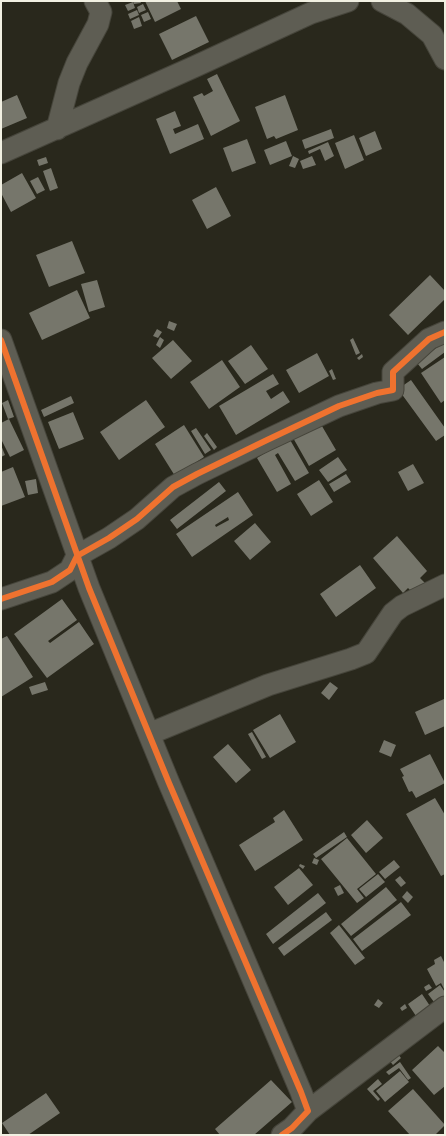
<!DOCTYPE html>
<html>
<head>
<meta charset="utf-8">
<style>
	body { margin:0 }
	#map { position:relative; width:446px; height:1136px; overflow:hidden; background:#29281c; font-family:"Exo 2",sans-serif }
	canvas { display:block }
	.frame { position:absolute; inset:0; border:2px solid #f1f0e2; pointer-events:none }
</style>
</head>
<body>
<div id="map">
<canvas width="446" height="1136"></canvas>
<div class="frame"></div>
</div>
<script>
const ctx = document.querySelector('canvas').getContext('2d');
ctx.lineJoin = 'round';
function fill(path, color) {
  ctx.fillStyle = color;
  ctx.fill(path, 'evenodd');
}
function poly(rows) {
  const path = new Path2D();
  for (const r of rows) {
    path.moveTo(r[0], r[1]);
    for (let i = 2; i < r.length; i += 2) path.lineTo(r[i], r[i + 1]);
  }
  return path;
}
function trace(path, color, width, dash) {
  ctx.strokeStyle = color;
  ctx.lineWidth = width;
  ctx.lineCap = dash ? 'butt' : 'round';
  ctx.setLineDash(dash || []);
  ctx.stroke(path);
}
fill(poly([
	[133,1,140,1,141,3,134,4],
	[145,1,177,1,181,9,155,22],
	[133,2,135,8,128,11,125,5],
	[143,4,146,10,139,13,137,7],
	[137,10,139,15,130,19,128,14],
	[148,12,151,19,144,22,141,15],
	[196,16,209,42,172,60,159,34],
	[139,17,142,26,134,29,131,21],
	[217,74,240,121,211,136,193,97,202,93,204,96,213,91,207,79],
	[17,95,27,118,1,129,1,102],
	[285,95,298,130,276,139,274,136,267,139,255,107],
	[175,111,181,126,173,129,175,134,198,124,204,139,170,154,156,119],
	[331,129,334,138,305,149,302,140],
	[375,131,382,149,366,156,359,138],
	[354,135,364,160,345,169,335,143],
	[247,139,256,163,232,172,223,148],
	[286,141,292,156,270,165,264,150],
	[328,142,334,156,325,161,320,149,309,154,308,151],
	[293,156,299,159,295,168,289,166],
	[312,156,316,165,303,169,300,161],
	[46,157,48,163,39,166,37,160],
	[51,168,58,188,50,191,43,171],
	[22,173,36,198,11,212,1,193,1,185],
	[38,177,45,190,37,194,30,181],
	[216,187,231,216,207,229,192,200],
	[72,241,85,273,49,287,36,255],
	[430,275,445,291,445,299,408,335,389,315],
	[97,280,105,307,89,312,81,284],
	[77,290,90,318,42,340,29,313],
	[169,321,177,324,174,331,167,328],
	[157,329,162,332,158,338,153,336],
	[160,337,164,340,160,348,156,345],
	[353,338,360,353,356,355,350,340],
	[173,340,192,361,171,379,152,358],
	[445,341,445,352,422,369,417,363],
	[251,345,268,369,245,384,228,361],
	[317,353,329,376,299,393,286,370],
	[362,354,363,357,359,360,357,358],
	[445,357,445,400,441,403,421,373],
	[222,360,240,387,209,409,190,382],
	[332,369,336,379,333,380,329,371],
	[273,374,279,384,266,391,271,399,283,391,290,402,236,435,219,406],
	[411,380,445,428,445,435,436,441,398,389],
	[71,396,74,403,44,417,41,410],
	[8,400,14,417,8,419,2,403],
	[146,400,165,427,119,460,100,432],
	[73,412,84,439,59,449,48,422],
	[9,419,24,450,10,457,1,439,1,423],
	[319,421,336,450,309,466,292,436],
	[184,425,204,457,175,476,155,444],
	[196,428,211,450,205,454,191,431],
	[207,433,217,447,214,450,204,436],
	[289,438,309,473,295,481,278,453,275,455,291,484,277,492,257,458],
	[1,445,5,455,1,457],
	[338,457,347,470,328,482,319,470],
	[413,464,424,483,408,491,398,472],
	[13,467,25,497,1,506,1,472],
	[346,474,351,482,334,492,329,484],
	[36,479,38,493,28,495,25,481],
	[319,480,333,502,311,516,297,494],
	[219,482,226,491,177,529,170,520],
	[238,492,253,515,192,557,176,534],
	[228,517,229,520,216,527,215,525],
	[255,523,271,542,250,560,234,541],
	[397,536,427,571,420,578,425,583,413,593,408,588,403,593,373,558],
	[360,565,376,588,336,617,320,594],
	[62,599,77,620,48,641,50,643,79,622,94,644,47,678,14,634],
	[7,636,33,677,1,697,1,639],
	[45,682,48,690,32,695,29,687],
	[330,682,338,688,329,700,321,693],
	[444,699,445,726,425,735,415,712],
	[280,714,296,742,270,758,253,730],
	[252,732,266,757,262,759,248,734],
	[384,740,396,745,391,757,379,752],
	[228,744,251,770,236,783,213,757],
	[430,754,445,783,416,798,412,791,409,792,402,777,404,776,400,769],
	[435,798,445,815,445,874,441,876,406,814],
	[284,810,303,840,255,871,239,845,275,822,273,818],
	[367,820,383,838,366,853,351,835],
	[344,832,347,837,316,858,313,854],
	[347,838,376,874,357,889,364,898,357,903,321,859],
	[314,858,319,860,317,865,312,863],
	[394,860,400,867,385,879,379,872],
	[300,864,305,866,303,869,299,866],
	[299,868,313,885,288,905,274,887],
	[378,874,385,882,366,897,359,889],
	[400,876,406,883,401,887,395,880],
	[340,885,344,893,338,896,334,888],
	[386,887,397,900,351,936,341,924],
	[407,891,413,897,408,903,402,897],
	[318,893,326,903,273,944,266,934],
	[401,902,411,915,362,951,353,939],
	[326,912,332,920,284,956,278,948],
	[339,925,365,958,355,965,330,933],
	[441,956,445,964,445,991,441,983,436,986,427,969,435,964,434,960],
	[429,984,432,988,426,991,424,987],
	[440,985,445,992,445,1000,437,1006,428,994],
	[422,994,432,1009,418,1019,408,1004],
	[378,999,383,1003,379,1008,374,1005],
	[405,1004,407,1008,402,1011,400,1008],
	[438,1046,445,1053,445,1086,434,1095,412,1070],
	[397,1053,401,1058,393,1065,389,1060],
	[400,1062,411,1078,408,1080,399,1068,389,1075,386,1072],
	[400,1071,409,1082,385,1102,376,1091],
	[378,1079,382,1084,373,1091,380,1099,378,1101,367,1089],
	[271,1080,292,1102,254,1135,220,1135,215,1129],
	[413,1089,445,1125,435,1135,410,1135,388,1111],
	[46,1093,60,1113,28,1135,10,1135,2,1123]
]), '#76766b');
const minor = poly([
	[382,1,407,14,432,35,445,59],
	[57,129,69,83,77,63,98,24,101,12,95,1],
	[1,153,196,66,311,13,348,1],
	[1,340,89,588,169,783,301,1092,308,1111,292,1128,282,1135],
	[1,599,52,582,70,570,77,556,109,538,137,519,173,487,197,474,267,440,339,406,377,393,393,390,393,372,429,339,445,332],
	[149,734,268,685,351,659,366,653,393,613,402,606,445,585],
	[308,1111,445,1007]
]);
trace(minor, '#46453b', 23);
trace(minor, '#5e5d53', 21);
trace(poly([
	[1,340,89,588,169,783,301,1092,308,1111,292,1128,282,1135],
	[1,599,52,582,70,570,77,556,109,538,137,519,173,487,197,474,267,440,339,406,377,393,393,390,393,372,429,339,445,332]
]), '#ef722f', 6);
</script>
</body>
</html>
